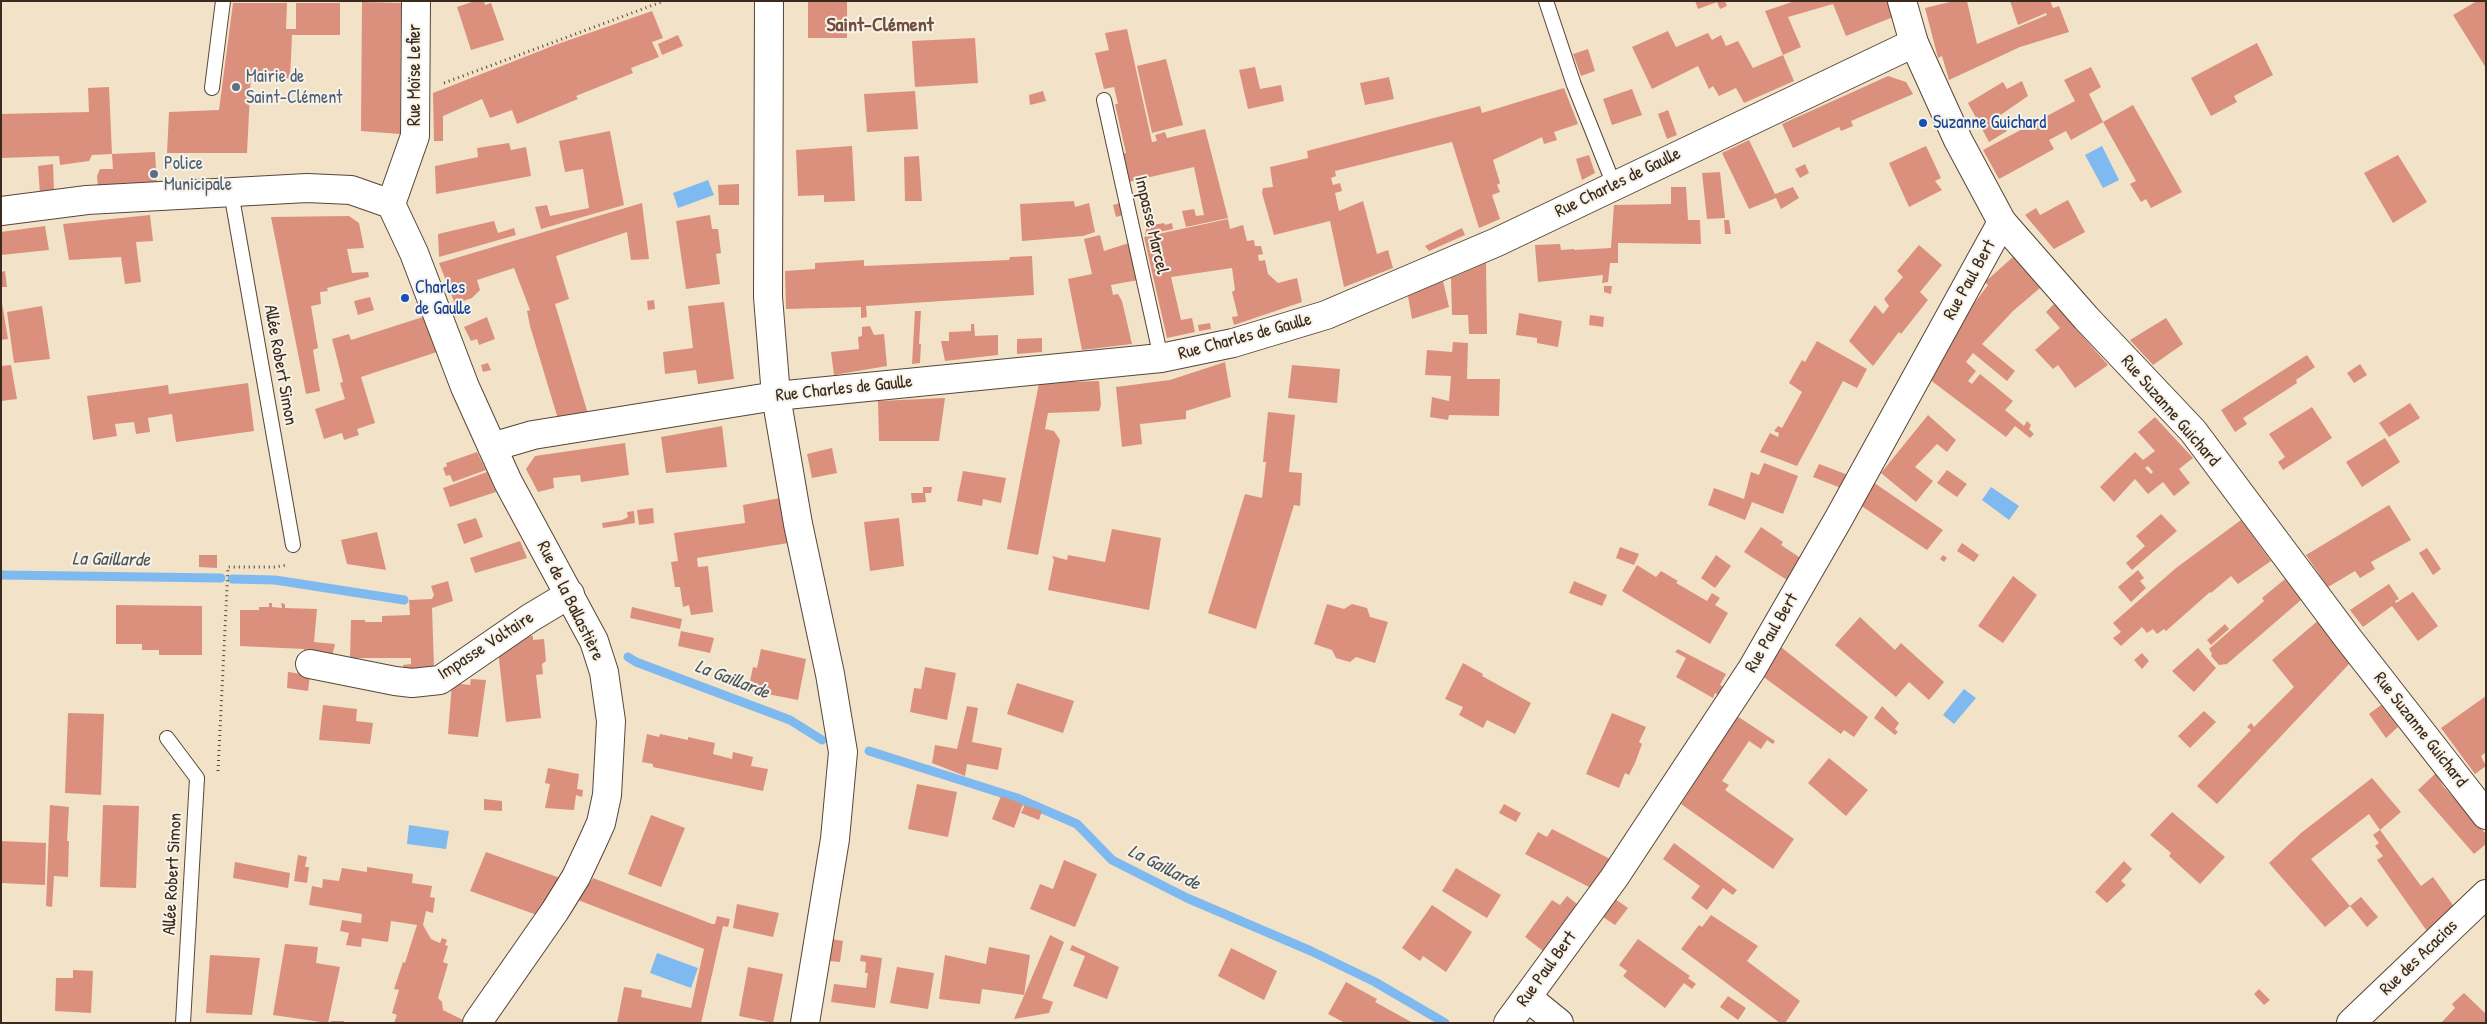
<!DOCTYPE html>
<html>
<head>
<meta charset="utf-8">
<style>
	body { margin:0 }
	#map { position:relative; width:2487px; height:1024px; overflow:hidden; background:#f2e2c8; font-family:"Patrick Hand",sans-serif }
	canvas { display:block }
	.frame { position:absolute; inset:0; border:2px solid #3b2a1e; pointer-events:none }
</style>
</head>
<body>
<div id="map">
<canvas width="2487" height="1024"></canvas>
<div class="frame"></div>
</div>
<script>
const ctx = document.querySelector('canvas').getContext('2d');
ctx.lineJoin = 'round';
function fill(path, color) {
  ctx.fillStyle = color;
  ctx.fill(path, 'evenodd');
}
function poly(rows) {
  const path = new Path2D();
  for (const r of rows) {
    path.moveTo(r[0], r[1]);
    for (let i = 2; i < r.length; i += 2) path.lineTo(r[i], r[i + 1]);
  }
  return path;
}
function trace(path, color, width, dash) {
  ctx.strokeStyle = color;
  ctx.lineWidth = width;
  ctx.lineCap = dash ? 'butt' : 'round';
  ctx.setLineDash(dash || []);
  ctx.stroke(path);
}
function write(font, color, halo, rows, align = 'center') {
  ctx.font = font + ' "Patrick Hand",sans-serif';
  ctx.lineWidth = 4;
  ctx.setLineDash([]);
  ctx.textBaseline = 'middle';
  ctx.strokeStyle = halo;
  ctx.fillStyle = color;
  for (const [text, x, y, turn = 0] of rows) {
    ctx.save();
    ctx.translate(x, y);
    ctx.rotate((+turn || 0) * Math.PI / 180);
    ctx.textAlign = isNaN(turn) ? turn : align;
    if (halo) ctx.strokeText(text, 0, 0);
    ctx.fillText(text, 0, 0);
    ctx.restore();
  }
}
fill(poly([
	[2102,146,2119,180,2103,188,2085,155],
	[708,180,714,195,678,208,673,193],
	[1991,487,2019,506,2009,520,1982,500],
	[1964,689,1976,698,1954,724,1943,715],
	[409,825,449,831,446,849,407,844],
	[657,953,698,968,691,988,650,973]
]), '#7ebaf0');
trace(poly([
	[1,575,221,578],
	[232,579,275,580,404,600],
	[628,657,636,662,790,720,822,740],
	[869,751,1017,798,1077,824,1112,860,1187,898,1311,951,1375,982,1445,1023]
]), '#7ebaf0', 9);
fill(poly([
	[475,1,484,1,485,5,491,3,504,40,471,50,457,7],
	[808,1,847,1,847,38,808,38],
	[1695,1,1725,1,1727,6,1720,9,1717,2,1698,9],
	[1795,1,1889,1,1893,17,1846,36,1833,4,1788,17,1801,47,1783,55,1794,81,1744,103,1736,88,1719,96,1713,86,1709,89,1698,66,1652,89,1632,47,1668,31,1676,47,1708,33,1712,40,1721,35,1726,46,1738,41,1753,68,1783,55,1765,11],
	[1954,1,1967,1,1977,44,2047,15,2046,13,2018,25,2010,1,2050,1,2053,8,2059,6,2069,32,2020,47,1949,80,1942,56,1938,58,1925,8],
	[2477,1,2486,1,2486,68,2453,15],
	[362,2,401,3,400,134,361,131],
	[233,3,287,3,286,29,296,29,296,3,340,3,340,35,292,35,290,79,251,73,247,153,167,153,169,112,219,110],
	[652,11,663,38,652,42,659,57,631,68,633,73,576,96,578,99,517,124,512,110,490,118,482,99,443,116,443,141,434,141,433,93,555,45],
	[1127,29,1152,142,1157,141,1155,135,1165,132,1167,138,1205,129,1228,218,1186,227,1182,211,1194,209,1196,216,1204,215,1194,167,1128,182,1121,154,1126,153,1115,104,1118,104,1114,87,1104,89,1095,53,1109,50,1105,33],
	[678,35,683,46,662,55,658,44],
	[975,38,978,83,915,87,912,41],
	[2257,43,2273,75,2234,96,2237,102,2211,116,2191,78],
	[1588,49,1595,71,1581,76,1573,54],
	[1166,59,1183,125,1152,133,1137,66],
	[1255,67,1260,89,1281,85,1284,101,1248,109,1239,70],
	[2091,67,2101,87,2089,94,2103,122,2071,140,2066,131,2049,140,2054,149,1999,179,1983,150,2075,101,2064,80],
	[1888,76,1906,82,1913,94,1851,121,1853,126,1841,131,1839,127,1793,148,1782,124],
	[1389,77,1394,99,1365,105,1360,83],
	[2022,81,2028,96,1999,116,2007,131,1989,142,1968,103,2003,82,2007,89],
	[109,87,112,154,92,155,89,161,60,165,59,156,1,158,1,114,89,112,88,88],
	[1564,88,1578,124,1554,132,1557,140,1544,144,1542,137,1493,160,1500,183,1497,185,1500,192,1492,195,1500,219,1479,228,1452,142,1335,171,1336,176,1331,178,1333,185,1340,183,1342,191,1335,193,1339,211,1363,201,1377,254,1388,250,1393,268,1344,287,1330,221,1274,235,1262,193,1263,188,1273,187,1270,167,1308,158,1307,151,1480,106,1482,113],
	[1632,89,1642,115,1612,125,1603,99],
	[915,91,918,129,867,132,864,94],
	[1043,91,1046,101,1030,105,1029,95],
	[2133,105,2182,192,2151,208,2146,199,2141,202,2130,184,2136,181,2103,122],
	[1668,110,1677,135,1667,139,1658,114],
	[610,131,624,205,541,229,535,207,547,205,550,216,589,208,583,169,565,172,559,141],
	[1749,140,1775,194,1793,187,1799,198,1781,209,1776,198,1749,209,1722,153],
	[509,143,511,150,526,147,531,176,436,194,435,166,478,157,477,148],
	[852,146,855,201,824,202,824,195,798,196,796,150],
	[1926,146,1941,178,1935,181,1942,190,1909,207,1889,163],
	[155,152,157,185,98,187,97,176,100,169,113,169,112,154],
	[1589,155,1595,173,1582,180,1576,159],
	[2398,155,2427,202,2393,223,2364,173],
	[919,156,922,201,905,201,904,157],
	[53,164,54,192,40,194,38,166],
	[1805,164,1809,173,1800,178,1795,169],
	[1720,172,1725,218,1707,219,1702,173],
	[739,184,739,205,719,205,718,185],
	[1671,187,1686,187,1688,220,1700,220,1701,244,1618,243,1618,263,1610,263,1608,282,1602,283,1603,275,1538,282,1535,245,1560,244,1561,250,1574,249,1574,250,1611,248,1614,205,1671,204],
	[2068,200,2085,232,2054,249,2025,215,2036,208,2040,215],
	[1074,201,1075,207,1089,203,1095,232,1083,236,1022,241,1020,204],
	[642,203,649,259,631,260,627,232,556,256,569,299,555,304,588,414,558,419,530,326,527,311,530,310,514,268,477,280,480,290,472,298,455,304,439,263],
	[1120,203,1123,215,1116,217,1113,205],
	[150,215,153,241,136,242,141,282,125,284,121,257,69,260,63,224],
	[710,215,712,229,718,229,721,253,716,254,720,284,686,289,676,221],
	[349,216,359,223,364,248,347,249,352,273,368,272,369,277,327,288,328,291,320,292,321,304,311,306,318,348,313,350,320,391,306,394,271,217],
	[1228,219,1230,229,1243,225,1247,241,1254,240,1255,246,1261,246,1263,254,1258,255,1259,261,1265,260,1268,274,1278,283,1297,278,1302,302,1234,325,1232,317,1238,316,1232,292,1235,290,1232,268,1171,277,1181,320,1192,318,1195,332,1167,338,1144,237],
	[1724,220,1729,220,1731,234,1725,234],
	[494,221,498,233,514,228,516,235,439,257,438,234],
	[1164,223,1165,225,1172,223,1173,229,1145,235,1147,226],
	[45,226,49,250,1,255,1,232],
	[1462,228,1465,235,1429,251,1425,246],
	[1100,235,1104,251,1129,243,1138,280,1111,285,1113,295,1118,294,1122,301,1132,344,1082,350,1068,279,1092,274,1084,239],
	[1919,245,1942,265,1920,292,1928,300,1901,334,1899,332,1873,366,1849,341,1875,305,1883,314,1889,306,1884,299,1903,277,1897,271],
	[1032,256,1034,295,866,306,867,317,861,318,861,307,786,309,785,271,815,269,815,263,864,260,864,266,1009,260,1010,257],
	[2013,257,2040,288,2013,311,1982,344,2015,371,2007,381,1973,353,1966,362,1976,371,1968,381,1972,384,1980,374,2013,401,2005,410,2024,426,2027,421,2031,425,2029,429,2034,434,2030,438,2015,426,2006,437,1929,379,1951,334,1988,285,1985,282],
	[1486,263,1487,334,1469,334,1468,315,1452,315,1451,278],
	[5,271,7,287,1,287,1,272],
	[1443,281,1449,307,1412,319,1408,296],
	[1604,286,1612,286,1611,294,1604,292],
	[1,297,8,339,1,340],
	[370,297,374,310,358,315,354,301],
	[654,300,655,309,648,310,647,301],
	[724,302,734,379,698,384,696,370,665,374,663,352,693,348,688,306],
	[2054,304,2108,365,2075,388,2058,365,2053,369,2035,350,2060,328,2046,312],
	[42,306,50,359,14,363,7,312],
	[915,311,921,311,919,344,921,344,920,363,912,364],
	[1519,313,1562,321,1558,347,1537,343,1537,338,1516,335],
	[1590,315,1604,317,1603,327,1589,325],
	[423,317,437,352,361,377,375,423,357,429,359,435,344,440,342,433,324,439,315,409,345,399,340,383,343,382,332,339,349,334,351,340],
	[487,317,495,339,479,345,477,339,471,341,464,327],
	[2166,318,2183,344,2153,365,2130,340],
	[1210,323,1211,329,1199,331,1198,325],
	[971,324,974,324,975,336,998,335,998,355,945,361,941,341,949,341,949,332,971,331],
	[870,326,874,335,884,334,887,366,834,375,831,352,859,349,858,337,862,336,862,327],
	[1042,338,1042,352,1017,354,1017,339],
	[1817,341,1867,369,1857,388,1843,381,1797,466,1760,452,1770,433,1778,437,1779,433,1774,431,1778,426,1782,428,1802,392,1789,383,1802,360,1805,362],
	[1453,342,1468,343,1467,379,1500,379,1499,416,1449,415,1448,420,1430,417,1432,397,1449,401,1451,376,1425,375,1427,350,1452,352],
	[2307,355,2315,367,2296,380,2297,383,2243,418,2247,424,2235,432,2221,410],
	[1225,362,1231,397,1186,411,1186,419,1140,424,1142,444,1122,447,1116,387,1170,380],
	[488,363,491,370,483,372,481,365],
	[2360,364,2367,375,2354,383,2347,373],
	[11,365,17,399,1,401,1,366],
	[1292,365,1340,369,1337,403,1288,398],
	[1099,381,1101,405,1099,411,1048,413,1045,429,1054,431,1060,440,1038,555,1007,549,1039,383],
	[248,383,254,431,176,442,172,414,148,418,150,432,136,434,134,422,115,424,117,436,93,440,87,396,168,385,169,394],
	[945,398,939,441,879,441,878,401],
	[2410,403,2420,418,2389,437,2379,423],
	[2312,407,2332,438,2283,470,2278,462,2285,457,2269,434],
	[1268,412,1295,415,1289,472,1302,473,1300,506,1294,505,1256,629,1208,613,1245,494,1262,498,1266,462,1263,462],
	[1928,415,1956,440,1947,452,1937,444,1915,467,1933,481,1916,502,1881,473],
	[2155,417,2193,458,2179,469,2190,483,2174,496,2163,482,2148,494,2135,479,2114,502,2100,487,2135,452,2143,460,2155,451,2138,432],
	[2148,466,2153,472,2151,474,2145,468],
	[722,426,727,467,666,473,661,437],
	[2385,438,2400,462,2362,487,2346,462],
	[625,443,629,475,581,482,580,475,553,478,554,488,538,492,526,469,535,456],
	[832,448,837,473,812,478,807,454],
	[477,452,486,470,453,482,450,475,446,476,443,468,447,466,446,463],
	[1764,463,1798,476,1783,514,1752,502,1745,520,1708,505,1714,488,1744,499,1751,472,1759,475],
	[1819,464,1848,475,1841,488,1813,477],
	[1947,470,1967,484,1957,497,1937,483],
	[963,471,1006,478,1001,503,983,499,982,506,957,501],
	[487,472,496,492,450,507,443,488],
	[1873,482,1943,530,1927,550,1860,505],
	[923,487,932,487,931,493,925,493,926,502,912,503,911,493,923,493],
	[780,498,788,543,697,558,698,567,708,566,713,612,691,615,689,605,683,607,680,587,675,587,671,562,678,561,674,533,745,523,743,505],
	[2389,505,2411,540,2371,562,2375,569,2360,578,2355,571,2328,587,2306,555],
	[653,508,654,523,639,525,637,510],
	[634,511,635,523,603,528,602,523,622,520,628,517,627,512],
	[2161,514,2177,531,2132,570,2126,563,2145,546,2136,536],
	[476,518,483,537,464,544,457,524],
	[899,518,904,566,870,571,864,522],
	[2241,520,2271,561,2238,584,2231,576,2211,593,2210,592,2166,631,2164,629,2157,634,2153,629,2147,633,2142,627,2121,646,2113,638,2121,632,2113,623,2176,568],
	[1761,527,1783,542,1781,545,1802,559,1790,582,1744,552],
	[1112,529,1161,538,1149,610,1048,590,1054,560,1052,556,1067,560,1068,555,1105,562],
	[377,532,386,570,347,564,341,540],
	[520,541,527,558,475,573,470,558],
	[1962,543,1979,555,1974,562,1957,551],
	[1620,547,1639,554,1634,565,1616,558],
	[2427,548,2441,569,2433,575,2419,553],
	[199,555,217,555,217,568,199,567],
	[1716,555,1731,566,1715,588,1701,578],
	[1943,555,1947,558,1944,562,1940,559],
	[1637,565,1656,577,1661,571,1678,581,1676,583,1707,601,1712,593,1720,598,1715,605,1728,613,1710,644,1622,591],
	[2138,570,2144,578,2140,581,2146,588,2131,602,2118,587],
	[2013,576,2037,595,2003,643,1978,626],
	[2285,579,2301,600,2227,664,2219,665,2211,656,2212,654,2209,649,2264,601,2262,598],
	[448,581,453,601,432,608,434,667,412,668,412,674,404,675,403,665,411,664,411,658,350,658,351,620,365,620,365,622,382,622,382,616,410,615,409,600,432,599,434,595,431,586],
	[1574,581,1607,595,1602,606,1569,593],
	[2389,584,2399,599,2395,601,2396,603,2413,592,2438,626,2418,641,2392,606,2363,627,2350,610],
	[269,603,272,603,272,607,282,608,281,603,285,604,285,608,317,609,314,642,335,644,331,661,303,656,304,649,240,646,240,610,259,610,259,607,269,607],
	[1327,604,1344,609,1352,604,1367,608,1370,617,1388,622,1375,663,1356,657,1350,662,1336,658,1332,650,1314,644],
	[116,605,202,606,202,655,159,655,159,650,142,650,142,644,116,644],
	[632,607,682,619,680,629,630,618],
	[1860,617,1895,650,1901,643,1944,682,1929,700,1909,682,1896,697,1835,645],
	[2320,619,2350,663,2217,804,2197,786,2251,730,2247,727,2251,723,2254,727,2294,687,2272,660],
	[2225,624,2229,629,2211,645,2207,640],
	[681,631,714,638,710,653,678,646],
	[533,636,533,640,544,639,546,661,542,664,543,674,536,675,541,718,506,722,498,650,516,637],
	[1781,647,1868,717,1854,737,1844,730,1841,734,1761,675],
	[2198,648,2216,668,2194,692,2172,671],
	[761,649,806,659,798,700,752,691,749,686,753,667,757,668],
	[1678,649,1726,674,1720,685,1726,688,1721,696,1715,693,1713,698,1676,677,1686,658,1675,652],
	[2142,653,2149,661,2142,669,2134,660],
	[1463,663,1483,674,1482,676,1531,703,1515,734,1487,720,1483,728,1459,715,1463,707,1445,699],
	[925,667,956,673,947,720,910,712,914,688,921,689],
	[288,672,310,675,308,691,287,688],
	[471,679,486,680,478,737,448,734,452,683,470,685],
	[1017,683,1074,701,1063,733,1007,714],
	[2486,696,2486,752,2481,756,2486,766,2475,774,2441,728],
	[323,705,357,709,356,721,373,723,370,744,319,740],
	[2381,705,2398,727,2386,738,2369,714],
	[967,706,978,708,972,742,1002,748,998,770,967,764,965,776,932,763,935,745,957,749],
	[1882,706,1899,723,1895,729,1898,732,1895,735,1874,718],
	[2204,711,2216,722,2190,748,2178,736],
	[68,713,104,714,101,795,65,793],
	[1612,713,1646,727,1639,742,1642,744,1635,763,1629,775,1625,773,1619,788,1586,774],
	[1737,716,1775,741,1773,744,1767,740,1761,749,1749,741,1722,781,1729,785,1725,790,1794,839,1773,869,1681,804],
	[647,734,659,737,660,734,688,740,688,737,715,743,713,754,732,759,733,752,753,757,751,766,768,769,763,791,653,767,653,764,642,762],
	[1829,758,1868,790,1846,816,1808,783],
	[548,768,579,774,577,789,583,790,582,797,576,795,574,810,545,808,550,784,545,783],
	[2436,773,2443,786,2486,834,2486,844,2474,854,2418,790],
	[2372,778,2401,812,2380,830,2369,814,2311,859,2350,906,2325,927,2269,863,2301,833],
	[917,784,957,792,948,837,908,829],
	[1001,796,1023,804,1014,828,992,819],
	[484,799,502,801,502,811,484,810],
	[1504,804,1521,813,1516,822,1499,813],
	[50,805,69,807,67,841,69,841,68,877,54,876,52,907,46,906],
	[103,805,139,806,136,888,100,887],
	[1025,805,1042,811,1039,820,1021,813],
	[2172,812,2225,857,2200,884,2169,856,2171,853,2150,835],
	[651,815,685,828,661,887,628,874],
	[1552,829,1610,859,1591,888,1525,854,1538,832,1547,837],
	[2380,830,2421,886,2433,877,2455,908,2429,934,2377,860,2383,856,2375,846,2379,843,2373,835],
	[1,841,46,843,45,885,1,883],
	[1674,843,1737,890,1733,895,1723,888,1707,910,1691,898,1700,886,1663,859],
	[486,852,563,879,537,915,470,891],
	[298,855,307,857,305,867,309,867,307,883,294,881],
	[1064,860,1097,874,1075,927,1030,909,1040,884,1053,889],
	[2124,861,2132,869,2121,881,2126,885,2107,903,2095,892],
	[235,862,290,873,288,888,233,878],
	[367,867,413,874,412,883,432,886,430,897,435,898,433,913,426,911,423,925,431,939,440,943,442,938,447,940,445,945,448,946,443,962,448,964,438,998,442,1002,443,1010,463,1020,461,1023,394,1023,397,1015,392,1013,399,990,394,989,403,962,405,963,417,925,391,921,388,942,362,938,361,947,346,945,349,933,340,931,342,920,361,923,362,914,309,905,312,886,322,888,323,879,339,881,342,868,367,872],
	[1456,868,1501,895,1487,918,1442,891],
	[593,878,712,924,715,924,717,916,730,919,728,927,723,926,701,1023,617,1023,624,987,642,990,641,997,691,1008,704,949,578,900],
	[1567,896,1577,904,1543,951,1525,937,1552,900,1560,905],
	[2361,897,2378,917,2367,927,2350,906],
	[1615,899,1628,908,1615,925,1603,917],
	[737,904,779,913,773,937,733,928],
	[1432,905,1472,932,1446,972,1423,956,1420,961,1402,948],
	[1711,915,1758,946,1747,961,1800,1001,1785,1023,1780,1023,1681,949,1699,925,1702,927],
	[1050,935,1064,942,1042,998,1053,1002,1049,1013,1014,1019],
	[832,939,843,941,840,962,829,961],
	[1638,939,1690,976,1688,978,1696,984,1692,989,1684,983,1665,1008,1623,976,1627,971,1619,965],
	[285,944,318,947,316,963,340,967,328,1023,273,1015],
	[1072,945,1119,967,1107,999,1073,986,1085,956,1070,950],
	[989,947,1030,955,1024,995,982,989,980,1004,939,999,945,955,986,964],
	[1231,948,1277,971,1264,1000,1218,976],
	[210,955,260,958,252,1015,206,1013],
	[861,955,882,958,875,1008,831,1002,834,984,866,988,868,973,865,973,866,962,860,961],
	[748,967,783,974,773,1023,739,1016],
	[897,967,934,973,928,1009,890,1003],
	[73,970,93,971,91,1013,55,1011,56,978,73,978],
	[1346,982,1377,999,1375,1002,1413,1023,1345,1023,1328,1014],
	[2259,989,2270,1000,2264,1005,2254,994],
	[2464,993,2486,1014,2486,1023,2441,1023,2455,1008,2452,1004],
	[1728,996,1746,1008,1738,1020,1720,1007],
	[331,1021,344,1021,344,1023,330,1023]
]), '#db907d');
const service = poly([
	[1546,1,1574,85,1614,185],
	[212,88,223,1],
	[1104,100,1161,358],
	[231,192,293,545],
	[167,738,197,778,183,1023]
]);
const minor = poly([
	[769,1,768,297,776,396,798,524,830,674,843,752,835,839,805,1023],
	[1902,1,1914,43],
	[391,204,415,136,416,1],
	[310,664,395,681,412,683,440,680,530,618,570,594],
	[1527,997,1559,1023],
	[1508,1023,1614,878,1752,669,1839,518,2002,222],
	[2351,1023,2486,894]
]);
const tertiary = poly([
	[1,211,87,200,307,188,351,190,391,204,414,253,465,387,508,482,594,641,604,672,611,721,607,795,601,823,592,843,576,877,555,911,477,1023],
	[492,447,533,435,776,396,1161,358,1233,343,1326,315,1497,242,1914,43,1958,140,2002,222,2086,318,2193,431,2347,637,2486,815]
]);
trace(service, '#564638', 16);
trace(minor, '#564638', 30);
trace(tertiary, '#564638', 30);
trace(poly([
	[444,83,664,1],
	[218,771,228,567,275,567,287,565]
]), '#564638', 3, [1, 4]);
trace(service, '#fff', 14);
trace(minor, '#fff', 28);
trace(tertiary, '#fff', 28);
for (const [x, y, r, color] of [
	[236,87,5,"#5c6f8a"],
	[1923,123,5,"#1a4fb4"],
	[154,174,5,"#5c6f8a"],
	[405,298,5,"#1a4fb4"]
]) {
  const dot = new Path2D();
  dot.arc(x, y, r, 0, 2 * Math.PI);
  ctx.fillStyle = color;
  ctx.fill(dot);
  trace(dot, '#f7f3e8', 2);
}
write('18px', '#3b2a1e', '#f7f3e8', [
	["Rue Moïse Lefier",415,75,-90],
	["Rue Charles de Gaulle",1618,183,-26],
	["Impasse Marcel",1151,225,77],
	["Rue Paul Bert",1970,280,-61],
	["Rue Charles de Gaulle",1245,337,-15],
	["Allée Robert Simon",280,365,80],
	["Rue Charles de Gaulle",844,389,-6],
	["Rue Suzanne Guichard",2170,411,49],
	["Rue de la Ballastière",570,601,64],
	["Rue Paul Bert",1772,633,-60],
	["Impasse Voltaire",486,646,-33],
	["Rue Suzanne Guichard",2420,730,52],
	["Allée Robert Simon",173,874,-87],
	["Rue des Acacias",2419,958,-44],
	["Rue Paul Bert",1547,969,-54]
]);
write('18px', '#4e5e75', '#f7f3e8', [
	["Mairie de",246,77],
	["Saint-Clément",246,98],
	["Police",164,164],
	["Municipale",164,185]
], 'left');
write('18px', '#164399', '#f7f3e8', [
	["Suzanne Guichard",1933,123],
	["Charles",415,288],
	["de Gaulle",415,309]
], 'left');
write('italic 19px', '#4f555d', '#f7f3e8', [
	["La Gaillarde",111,560,1],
	["La Gaillarde",732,680,21],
	["La Gaillarde",1164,868,27]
]);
write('bold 20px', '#734e3f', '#f7f3e8', [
	["Saint-Clément",880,26]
]);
</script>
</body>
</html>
